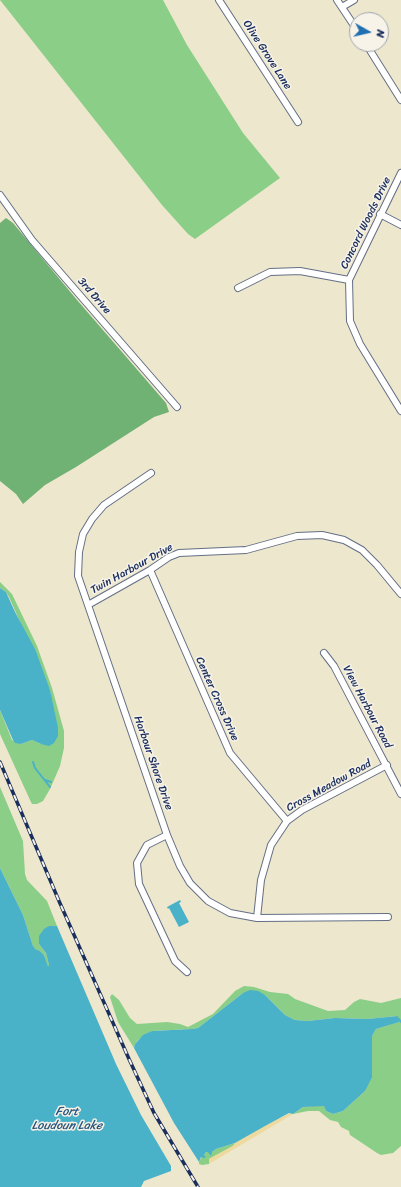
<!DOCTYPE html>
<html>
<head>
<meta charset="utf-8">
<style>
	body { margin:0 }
	#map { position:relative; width:401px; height:1187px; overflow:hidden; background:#ede7cd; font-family:Sriracha,sans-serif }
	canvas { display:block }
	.north { position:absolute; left:349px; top:12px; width:40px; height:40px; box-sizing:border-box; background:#f7f3e8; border:1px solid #9fa5b1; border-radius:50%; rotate:98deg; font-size:11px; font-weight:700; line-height:16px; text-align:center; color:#1b2f5e }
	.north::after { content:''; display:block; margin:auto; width:14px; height:18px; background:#1f6fb2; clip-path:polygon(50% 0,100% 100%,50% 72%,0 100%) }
</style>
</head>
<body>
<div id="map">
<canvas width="401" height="1187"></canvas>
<div class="north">N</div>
</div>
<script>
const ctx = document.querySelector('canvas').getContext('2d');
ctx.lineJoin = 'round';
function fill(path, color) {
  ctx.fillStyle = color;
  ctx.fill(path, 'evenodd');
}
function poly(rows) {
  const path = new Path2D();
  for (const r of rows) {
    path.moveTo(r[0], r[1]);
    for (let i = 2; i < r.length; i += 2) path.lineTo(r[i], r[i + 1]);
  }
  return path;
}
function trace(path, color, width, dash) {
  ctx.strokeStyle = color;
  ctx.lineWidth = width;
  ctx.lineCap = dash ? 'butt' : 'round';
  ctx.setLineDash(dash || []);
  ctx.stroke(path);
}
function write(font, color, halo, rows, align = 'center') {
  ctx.font = font + ' Sriracha,sans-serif';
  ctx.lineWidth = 3;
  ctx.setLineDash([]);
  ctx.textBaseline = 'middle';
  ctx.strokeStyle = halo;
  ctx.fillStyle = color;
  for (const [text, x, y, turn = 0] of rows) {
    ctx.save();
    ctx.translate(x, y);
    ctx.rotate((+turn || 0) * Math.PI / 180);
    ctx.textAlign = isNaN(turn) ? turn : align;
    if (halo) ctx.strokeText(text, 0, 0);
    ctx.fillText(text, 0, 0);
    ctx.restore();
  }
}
fill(poly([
	[0,0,163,0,187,45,243,133,280,178,195,239,188,234,162,205],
	[0,582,12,594,37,646,52,688,64,731,64,748,60,766,50,789,43,801,37,804,32,804,30,800,0,734,0,710,12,740,21,744,32,740,41,744,51,698,50,690,9,597,6,592,0,588],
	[0,787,23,841,25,874,27,880,47,901,57,926,49,926,39,944,46,953,49,965,49,967,47,967,44,955,40,951,34,949,33,946,23,915,0,868],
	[244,986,254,987,270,992,288,994,295,999,328,1011,345,1010,354,1002,360,999,381,1003,401,998,401,1146,393,1153,381,1155,377,1153,350,1135,349,1131,341,1127,338,1122,330,1120,319,1111,308,1111,293,1114,303,1107,324,1105,326,1111,333,1114,343,1111,365,1091,372,1064,372,1036,376,1029,398,1022,398,1016,367,1019,335,1018,307,1021,295,1020,285,1015,265,995,243,993,198,1028,192,1029,152,1031,138,1040,135,1044,134,1048,118,1022,110,997,112,994,119,1000,130,1018,137,1024,167,1022,180,1024,188,1027,213,1014,235,991],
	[235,1143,233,1146,209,1159,209,1164,202,1165,199,1164,199,1162,202,1156,205,1157,204,1155,206,1152,212,1152,216,1149]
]), '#8bce87');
fill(poly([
	[6,218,13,223,77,300,166,403,169,412,154,417,76,467,45,485,23,504,16,494,0,481,0,223]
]), '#70b174');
fill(poly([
	[290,1113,293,1114,209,1164,209,1159,233,1146,235,1143,265,1126]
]), '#eeda9e');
fill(poly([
	[0,588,6,592,15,612,35,649,50,690,58,728,58,736,54,743,49,746,41,744,32,740,21,744,15,743,13,740,0,710],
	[0,868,23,915,33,946,35,949,40,951,44,955,48,967,49,965,46,953,39,944,39,936,44,929,49,926,57,926,116,1064,141,1115,171,1166,171,1171,144,1181,141,1187,0,1187],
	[180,900,181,902,179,903,189,922,179,927,169,908,168,909,167,907],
	[250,990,258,991,265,995,285,1015,295,1020,307,1021,335,1018,367,1019,398,1016,399,1022,376,1029,372,1036,372,1077,365,1091,343,1111,333,1114,326,1111,324,1106,303,1107,293,1114,289,1113,265,1126,235,1143,216,1149,212,1152,211,1156,208,1152,206,1152,204,1155,206,1157,204,1158,201,1157,199,1162,174,1123,134,1048,135,1044,143,1035,152,1031,192,1029,198,1028,243,993]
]), '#49b1c8');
trace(poly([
	[33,762,35,768,50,787],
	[45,780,51,782],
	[399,1019,401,1022]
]), '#49b1c8', 2);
const minor = poly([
	[219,0,298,122],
	[337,0,357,30],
	[342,7,354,0],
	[366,44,401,100],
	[401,173,349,280,350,321,360,344,401,411],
	[0,195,32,240,177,407],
	[380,214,401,225],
	[238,288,270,272,300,271,349,280],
	[151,473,104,505,92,519,83,534,79,552,78,576,167,835,180,866,190,883,208,901,230,913,257,918,388,917],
	[150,570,230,753,287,821],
	[88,605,150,570,169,557,179,553,246,550,297,536,322,535,344,540,362,550,377,565,401,594],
	[324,653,334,666,401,794],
	[167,835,147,845,137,863,139,884,175,961,187,972],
	[257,918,261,880,271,845,287,821,302,810,387,765]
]);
trace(minor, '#646f85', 8);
trace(minor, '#fff', 6);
const rail = poly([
	[0,762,59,901,129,1059,154,1113,198,1187]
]);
trace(rail, '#1b2f5e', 3.5);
trace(rail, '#f7f3e8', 2, [6]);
write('11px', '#1b2f5e', '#f7f3e8', [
	["Olive Grove Lane",267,55,57],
	["Concord Woods Drive",366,223,-64],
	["3rd Drive",94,296,49],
	["Twin Harbour Drive",132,569,-29],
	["Center Cross Drive",217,699,66],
	["View Harbour Road",367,707,62],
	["Harbour Shore Drive",153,763,71],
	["Cross Meadow Road",329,786,-29]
]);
write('italic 12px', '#29567e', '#f7f3e8', [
	["Fort",67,1112],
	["Loudoun Lake",67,1126]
]);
</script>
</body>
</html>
